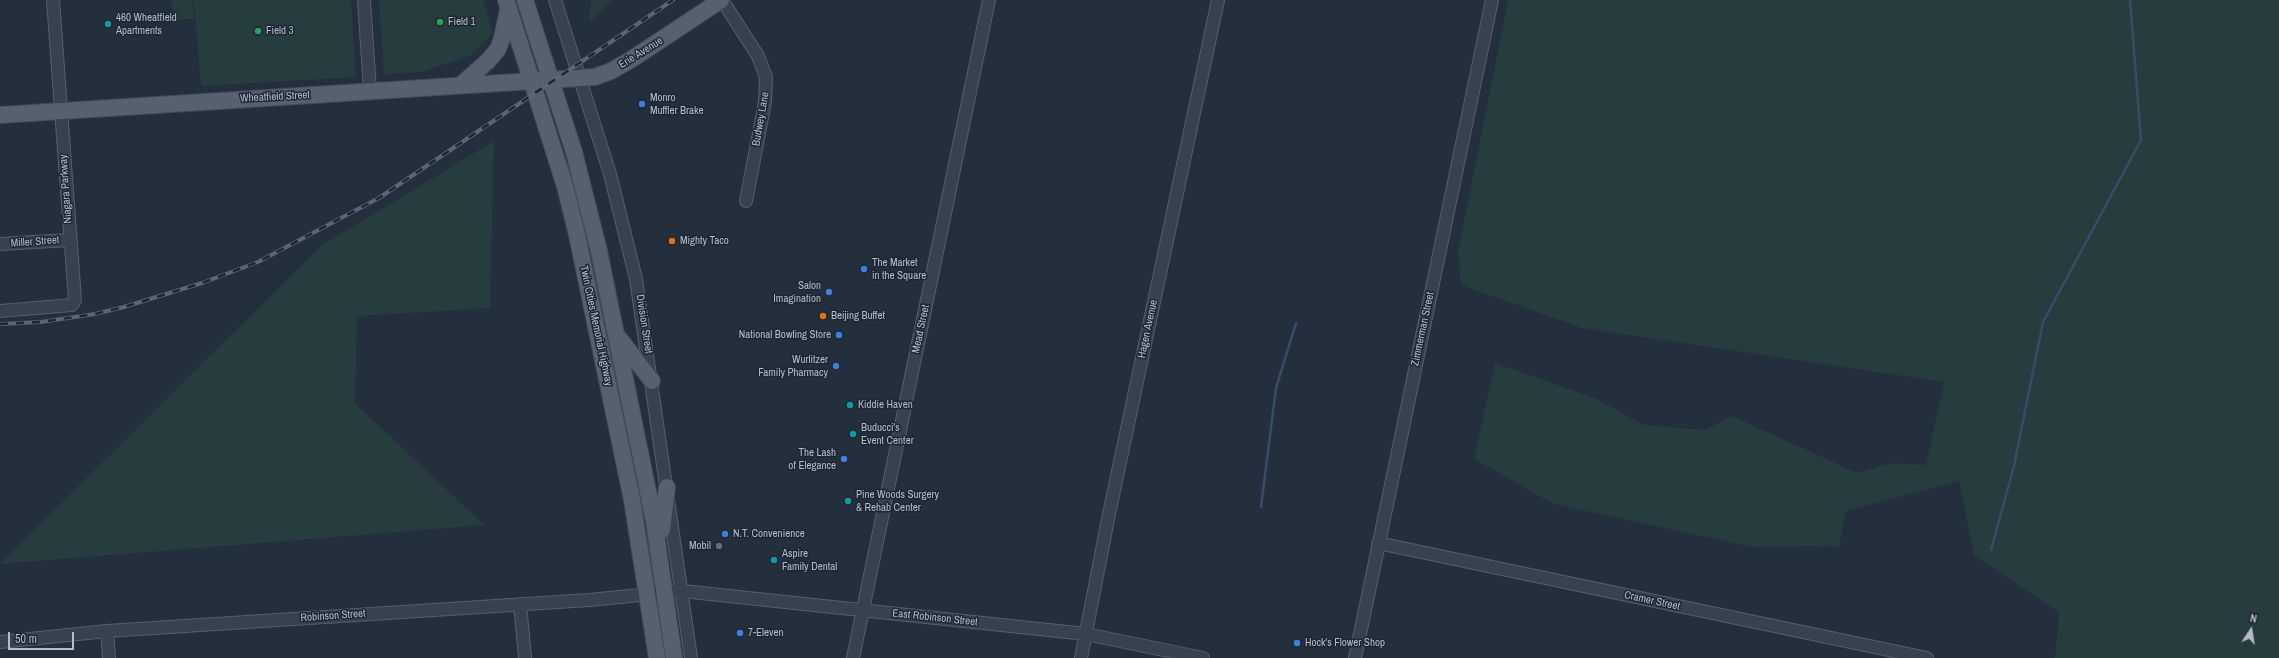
<!DOCTYPE html>
<html>
<head>
<meta charset="utf-8">
<style>
	body { margin:0 }
	#map { position:relative; width:2279px; height:658px; overflow:hidden; background:#242f3e; font-family:"Archivo Narrow",sans-serif }
	canvas { display:block }
	.north { position:absolute; left:2231px; top:610px; width:40px; height:40px; -webkit-text-stroke:3px #1d2633; paint-order:stroke; rotate:12deg; font-size:11px; font-weight:700; line-height:16px; text-align:center; color:#b4bcc9 }
	.north::after { content:''; display:block; margin:auto; width:14px; height:18px; background:#b4bcc9; clip-path:polygon(50% 0,100% 100%,50% 72%,0 100%) }
	.scale { position:absolute; left:8px; top:632px; width:66px; height:18px; box-sizing:border-box; border:2px solid #b4bcc9; border-top:0; padding-left:5px; font-size:12px; line-height:14px; white-space:nowrap; color:#b4bcc9; -webkit-text-stroke:3px #1d2633; paint-order:stroke }
</style>
</head>
<body>
<div id="map">
<canvas width="2279" height="658"></canvas>
<div class="north">N</div>
<div class="scale">50 m</div>
</div>
<script>
const ctx = document.querySelector('canvas').getContext('2d');
ctx.lineJoin = 'round';
function fill(path, color) {
  ctx.fillStyle = color;
  ctx.fill(path, 'evenodd');
}
function poly(rows) {
  const path = new Path2D();
  for (const r of rows) {
    path.moveTo(r[0], r[1]);
    for (let i = 2; i < r.length; i += 2) path.lineTo(r[i], r[i + 1]);
  }
  return path;
}
function trace(path, color, width, dash) {
  ctx.strokeStyle = color;
  ctx.lineWidth = width;
  ctx.lineCap = dash ? 'butt' : 'round';
  ctx.setLineDash(dash || []);
  ctx.stroke(path);
}
function write(font, color, halo, rows, align = 'center') {
  ctx.font = font + ' "Archivo Narrow",sans-serif';
  ctx.lineWidth = 3;
  ctx.setLineDash([]);
  ctx.textBaseline = 'middle';
  ctx.strokeStyle = halo;
  ctx.fillStyle = color;
  for (const [text, x, y, turn = 0] of rows) {
    ctx.save();
    ctx.translate(x, y);
    ctx.rotate((+turn || 0) * Math.PI / 180);
    ctx.textAlign = isNaN(turn) ? turn : align;
    if (halo) ctx.strokeText(text, 0, 0);
    ctx.fillText(text, 0, 0);
    ctx.restore();
  }
}
fill(poly([
	[172,0,193,0,194,19,174,20],
	[194,0,351,0,356,77,201,86],
	[379,0,483,0,493,33,470,56,421,72,384,74],
	[591,0,612,0,589,23],
	[1508,0,2279,0,2279,658,2055,658,2059,612,1974,555,1959,481,1846,511,1839,546,1752,547,1554,504,1474,459,1495,363,1597,399,1644,425,1706,430,1732,416,1857,473,1892,463,1926,465,1944,382,1582,328,1461,285,1458,252],
	[494,141,490,308,357,316,355,403,484,525,0,564,322,245]
]), '#263c3f');
trace(poly([
	[1261,507,1276,388,1296,323],
	[1991,550,2014,466,2043,322,2141,140,2130,0]
]), '#394c67', 2.5);
const minor = poly([
	[364,0,370,90],
	[555,0,610,174,636,279,691,658],
	[722,0,758,56,766,77,765,102,746,201],
	[0,244,70,240],
	[0,311,72,305,75,300,53,0],
	[1378,543,1927,658],
	[520,604,525,658],
	[107,631,109,658],
	[0,642,107,631,589,600,682,591,1086,634,1203,658],
	[853,658,989,0],
	[1081,658,1109,514,1218,0],
	[1355,658,1492,0]
]);
const major = poly([
	[506,0,565,186,577,235,632,500,657,658],
	[525,0,574,152,599,251,654,521,674,658],
	[462,84,488,61,498,49,502,38,508,10],
	[0,115,595,77,611,71,632,59,721,0],
	[619,338,652,381],
	[662,530,667,487]
]);
trace(minor, '#565f6c', 14);
trace(major, '#414a57', 18);
trace(minor, '#38414e', 12);
trace(major, '#56606e', 16);
const rail = poly([
	[0,324,41,322,95,314,124,307,202,283,258,262,379,198,673,0]
]);
trace(rail, '#5a6575', 4);
trace(rail, '#1d2633', 2.5, [8]);
for (const [x, y, r, color] of [
	[440,22,4,"#2e9e5b"],
	[108,24,4,"#0f9aa8"],
	[258,31,4,"#2e9e5b"],
	[642,104,4,"#3f7fe0"],
	[672,241,4,"#e8710a"],
	[864,269,4,"#3f7fe0"],
	[829,292,4,"#3f7fe0"],
	[823,316,4,"#e8710a"],
	[839,335,4,"#3f7fe0"],
	[836,366,4,"#3f7fe0"],
	[850,405,4,"#0f9aa8"],
	[853,434,4,"#0f9aa8"],
	[844,459,4,"#3f7fe0"],
	[848,501,4,"#0f9aa8"],
	[725,534,4,"#3f7fe0"],
	[719,546,4,"#5c6f8a"],
	[774,560,4,"#0f9aa8"],
	[740,633,4,"#3f7fe0"],
	[1297,643,4,"#3f7fe0"]
]) {
  const dot = new Path2D();
  dot.arc(x, y, r, 0, 2 * Math.PI);
  ctx.fillStyle = color;
  ctx.fill(dot);
  trace(dot, '#1d2633', 1.5);
}
write('11px', '#b4bcc9', '#1d2633', [
	["460 Wheatfield",116,18],
	["Apartments",116,31],
	["Field 1",448,22],
	["Field 3",266,31],
	["Monro",650,98],
	["Muffler Brake",650,111],
	["Mighty Taco",680,241],
	["The Market",872,263],
	["in the Square",872,276],
	["Salon",821,286,"right"],
	["Imagination",821,299,"right"],
	["Beijing Buffet",831,316],
	["National Bowling Store",831,335,"right"],
	["Wurlitzer",828,360,"right"],
	["Family Pharmacy",828,373,"right"],
	["Kiddie Haven",858,405],
	["Buducci's",861,428],
	["Event Center",861,441],
	["The Lash",836,453,"right"],
	["of Elegance",836,466,"right"],
	["Pine Woods Surgery",856,495],
	["& Rehab Center",856,508],
	["N.T. Convenience",733,534],
	["Mobil",711,546,"right"],
	["Aspire",782,554],
	["Family Dental",782,567],
	["7-Eleven",748,633],
	["Hock's Flower Shop",1305,643]
], 'left');
write('11px', '#b4bcc9', '#1d2633', [
	["Erie Avenue",641,53,-32],
	["Wheatfield Street",275,97,-3],
	["Budwey Lane",761,119,-80],
	["Niagara Parkway",66,189,-94],
	["Miller Street",35,242,-4],
	["Division Street",644,324,81],
	["Twin Cities Memorial Highway",596,326,78],
	["Mead Street",921,329,-78],
	["Hagen Avenue",1148,329,-78],
	["Zimmerman Street",1423,329,-78],
	["Cramer Street",1652,601,12],
	["Robinson Street",333,616,-4],
	["East Robinson Street",935,618,6]
]);
</script>
</body>
</html>
